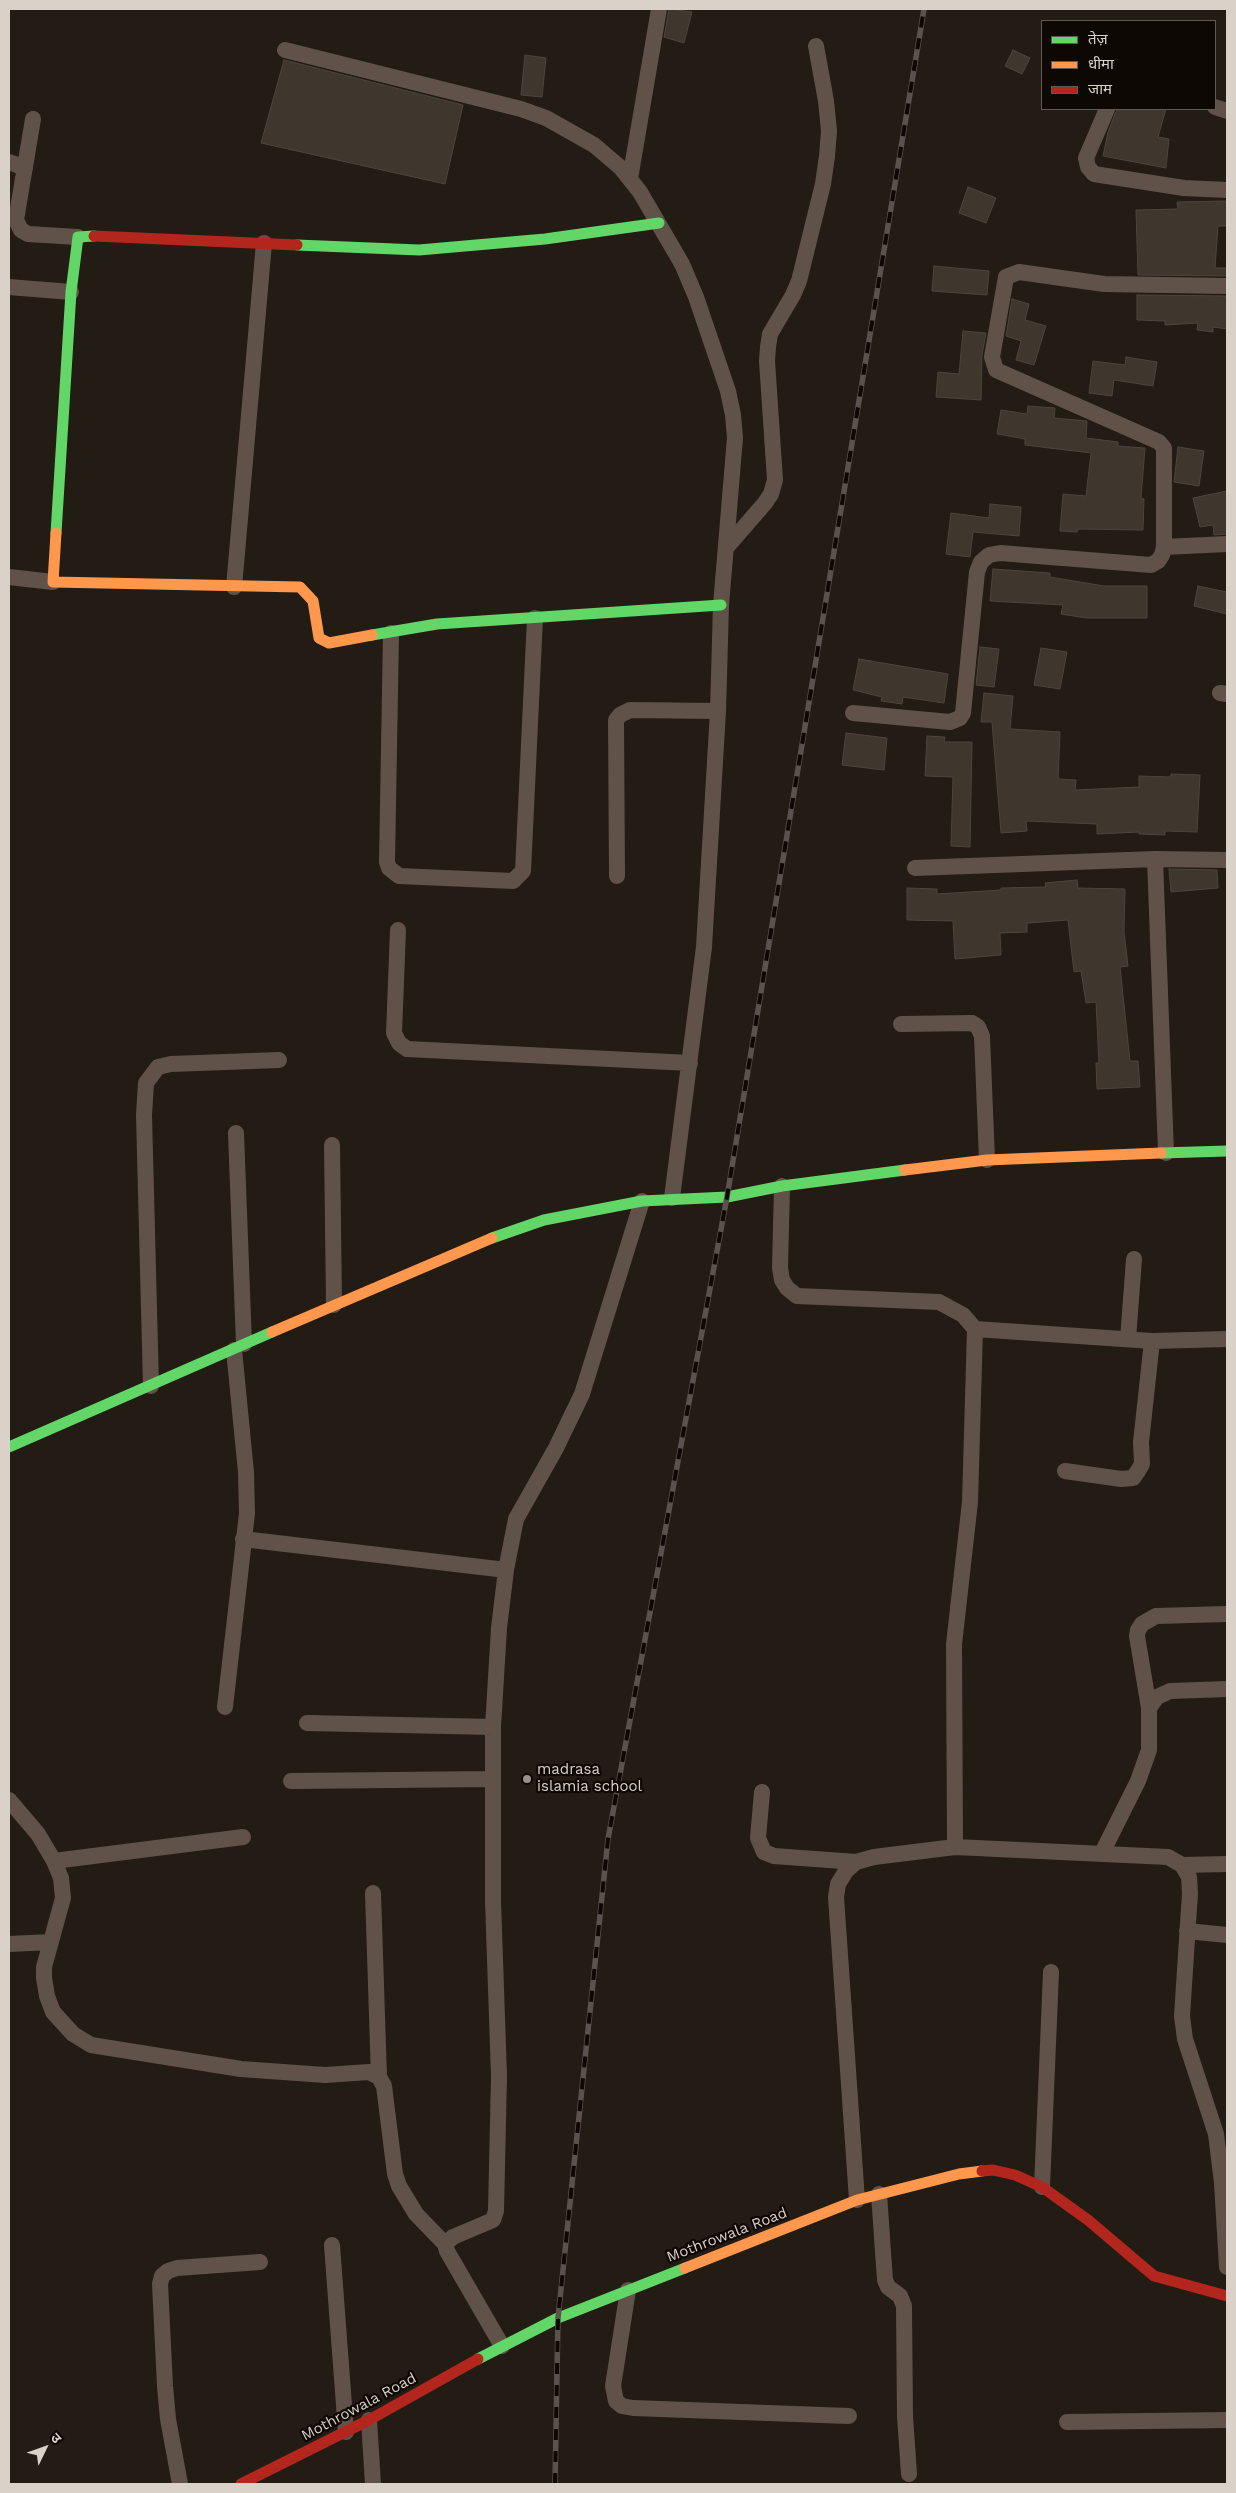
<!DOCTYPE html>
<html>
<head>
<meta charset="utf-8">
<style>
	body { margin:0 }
	#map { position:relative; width:1236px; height:2493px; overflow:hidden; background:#231c14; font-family:"Work Sans","Noto Sans Devanagari",sans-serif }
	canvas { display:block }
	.frame { position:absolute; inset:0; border:10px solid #dad2c9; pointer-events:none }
	.legend { position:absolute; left:1041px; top:20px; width:175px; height:90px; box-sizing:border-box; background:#0d0803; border:1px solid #5f5952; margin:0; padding:6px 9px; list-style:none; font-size:15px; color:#dad2c9 }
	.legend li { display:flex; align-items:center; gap:10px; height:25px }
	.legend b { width:25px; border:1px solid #5f5952 }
	.north { position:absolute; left:20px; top:2423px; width:50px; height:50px; -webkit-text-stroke:4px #0d0803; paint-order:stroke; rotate:48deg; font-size:14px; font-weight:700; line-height:20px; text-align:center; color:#dad2c9 }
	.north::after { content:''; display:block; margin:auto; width:18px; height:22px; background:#dad2c9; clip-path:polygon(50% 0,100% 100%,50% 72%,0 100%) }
</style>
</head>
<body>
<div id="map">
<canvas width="1236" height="2493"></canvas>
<div class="frame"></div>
<ul class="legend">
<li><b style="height:6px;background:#63d668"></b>तेज़</li>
<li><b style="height:6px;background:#ff974d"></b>धीमा</li>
<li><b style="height:6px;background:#b3261e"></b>जाम</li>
</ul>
<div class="north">उ</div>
</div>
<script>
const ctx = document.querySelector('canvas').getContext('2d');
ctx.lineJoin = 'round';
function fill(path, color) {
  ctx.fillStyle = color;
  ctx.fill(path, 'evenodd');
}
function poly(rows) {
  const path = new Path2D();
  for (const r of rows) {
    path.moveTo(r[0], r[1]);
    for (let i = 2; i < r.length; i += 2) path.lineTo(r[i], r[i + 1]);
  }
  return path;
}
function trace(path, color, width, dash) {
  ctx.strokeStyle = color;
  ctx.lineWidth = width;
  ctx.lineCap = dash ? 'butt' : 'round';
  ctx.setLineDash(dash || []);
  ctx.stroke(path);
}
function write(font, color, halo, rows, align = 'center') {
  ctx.font = font + ' "Work Sans",sans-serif';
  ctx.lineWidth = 4.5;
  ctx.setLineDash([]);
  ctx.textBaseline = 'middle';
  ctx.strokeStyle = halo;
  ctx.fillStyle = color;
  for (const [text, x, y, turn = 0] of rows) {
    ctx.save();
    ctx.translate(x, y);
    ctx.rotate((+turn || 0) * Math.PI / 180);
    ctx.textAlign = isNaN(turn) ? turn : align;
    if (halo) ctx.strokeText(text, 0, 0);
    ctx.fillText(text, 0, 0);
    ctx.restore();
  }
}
const building = poly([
	[669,9,692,12,684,43,664,37,669,9],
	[1013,50,1030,58,1022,74,1005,66,1013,50],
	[525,55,546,58,542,97,521,95,525,55],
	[284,60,463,105,445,184,261,143,284,60],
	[1117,109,1166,109,1158,137,1169,139,1166,168,1103,156,1108,132,1117,109],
	[968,187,996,198,986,223,959,213,968,187],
	[1227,201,1227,226,1218,226,1215,268,1227,268,1227,276,1138,275,1136,210,1178,209,1177,202,1227,201],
	[934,266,989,271,987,295,932,291,934,266],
	[1137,295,1227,296,1227,329,1213,327,1213,332,1197,330,1198,323,1165,325,1165,321,1137,320,1137,295],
	[1012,299,1029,304,1025,320,1046,326,1034,365,1016,360,1021,341,1006,336,1012,299],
	[963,331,986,333,982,355,981,400,936,397,938,372,959,374,963,331],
	[1126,357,1157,362,1153,386,1114,380,1112,396,1089,393,1093,361,1125,365,1126,357],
	[1028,406,1055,408,1054,418,1087,421,1086,438,1118,442,1118,446,1145,448,1141,498,1144,499,1143,530,1078,529,1077,532,1060,531,1063,494,1086,496,1091,453,1025,445,1025,439,997,434,1001,410,1027,414,1028,406],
	[1178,447,1204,451,1199,486,1174,482,1178,447],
	[1227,491,1227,534,1214,535,1213,525,1200,527,1193,498,1227,491],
	[990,504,1021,507,1019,536,973,532,970,557,946,554,951,513,989,518,990,504],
	[993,569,1050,573,1050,577,1104,586,1147,586,1147,618,1086,618,1061,614,1063,605,990,601,993,569],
	[1198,586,1227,592,1227,614,1194,606,1198,586],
	[980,647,999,649,994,687,976,685,980,647],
	[1041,648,1067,652,1060,689,1034,685,1041,648],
	[859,659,948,674,944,703,903,697,902,704,881,701,882,697,853,690,859,659],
	[984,693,1013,696,1010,729,1060,732,1058,779,1076,780,1075,790,1139,787,1139,776,1171,777,1171,774,1200,775,1197,832,1165,831,1165,835,1139,834,1139,832,1097,834,1097,824,1026,821,1027,831,1001,833,992,722,981,722,984,693],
	[846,733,887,738,884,770,842,765,846,733],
	[927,736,945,737,944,742,972,742,970,847,951,846,953,777,925,776,927,736],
	[1169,869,1217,870,1218,888,1171,892,1169,869],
	[1077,880,1078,888,1125,889,1124,932,1128,966,1120,967,1130,1061,1138,1061,1140,1087,1097,1089,1096,1063,1099,1063,1096,1002,1086,1003,1081,971,1074,972,1068,920,1027,923,1027,932,1000,933,1001,955,955,959,953,921,907,920,907,888,937,889,937,894,1001,890,1001,888,1046,887,1045,883,1077,880]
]);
fill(building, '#3f372e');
trace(building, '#4c453e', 1);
trace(poly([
	[285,50,521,109,546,118,594,145,621,168,640,192,682,264,696,297,728,391,733,415,735,438,721,605,718,711,704,947,672,1198],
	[1215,107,1227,111],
	[1107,109,1086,158,1088,167,1094,174,1184,188,1227,190],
	[33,119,16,220,21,230,28,234,78,237],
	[9,162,25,168],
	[630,179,659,9],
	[9,287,71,292],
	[1164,547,1227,544],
	[726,548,765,503,771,494,775,480,767,361,768,347,770,334,793,295,799,281,823,184,827,156,829,131,826,101,816,46],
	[9,577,53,582],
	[234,587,264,243],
	[391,633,387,862,389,868,399,876,513,881,523,871,535,618],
	[1220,693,1227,694],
	[853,713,950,722,960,718,963,713,977,572,981,562,989,555,1000,553,1151,565,1158,561,1162,555,1164,547,1164,448,1159,442,996,370,992,357,1006,277,1019,272,1104,284,1227,286],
	[915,868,1155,859],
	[617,876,616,720,620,715,630,710,718,711],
	[398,930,394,1033,399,1043,407,1049,690,1063],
	[901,1024,972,1023,978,1027,982,1036,987,1160],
	[236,1133,244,1344],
	[332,1145,334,1305],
	[1166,1153,1155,859,1227,860],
	[782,1186,780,1268,782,1280,787,1288,797,1296,939,1302,963,1315,975,1329,970,1502,954,1644,955,1847],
	[975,1329,1152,1341,1227,1339],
	[1128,1339,1134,1259],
	[151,1386,144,1115,146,1083,158,1067,171,1064,279,1060],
	[1065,1471,1121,1479,1133,1478,1138,1471,1142,1464,1141,1442,1152,1341],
	[243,1539,506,1570],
	[225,1707,247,1513,246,1472,234,1350],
	[1149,1708,1137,1636,1138,1630,1142,1624,1156,1616,1227,1614],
	[307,1723,493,1727],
	[291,1781,493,1779],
	[762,1792,758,1838,764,1852,774,1856,856,1862],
	[9,1800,38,1834,54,1861,61,1878,63,1898,44,1967,44,1978,47,1996,53,2012,73,2034,91,2045,241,2069,325,2075,369,2072,379,2077,384,2086,395,2174,399,2186,416,2214,445,2244],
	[1102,1853,1138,1781,1149,1750,1149,1708,1157,1697,1170,1691,1227,1689],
	[54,1861,243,1837],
	[1182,1865,1227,1864],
	[373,1893,379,2077],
	[1187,1931,1227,1935],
	[9,1944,51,1942],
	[1042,2187,1051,1972],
	[879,2194,885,2280,888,2287,900,2296,904,2306,905,2416,909,2474],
	[857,2200,836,1897,838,1884,846,1871,856,1862,874,1857,955,1847,1168,1857,1182,1865,1189,1877,1190,1893,1182,2016,1185,2039,1216,2134,1222,2183,1227,2267],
	[332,2245,346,2432],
	[628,2290,613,2386,616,2401,622,2406,633,2408,849,2416],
	[502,2346,447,2251,445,2244,453,2237,493,2220,496,2211,499,2076,493,1901,493,1727,499,1628,506,1570,516,1519,556,1448,582,1394,642,1201],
	[369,2420,373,2484],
	[1067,2422,1227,2420],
	[180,2484,168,2419,165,2386,160,2284,162,2276,168,2271,177,2268,260,2262]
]), '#605249', 16);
trace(poly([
	[297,245,419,250,545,239,659,223],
	[56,533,71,292,78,237,94,236],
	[372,635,437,624,721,605],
	[1161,1153,1227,1151],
	[492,1238,544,1220,642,1201,727,1197,782,1186,905,1170],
	[9,1447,272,1332],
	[478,2359,558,2318,685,2268]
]), '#63d668', 11);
trace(poly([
	[56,533,53,582,300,587,313,601,319,638,329,643,372,635],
	[905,1170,987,1160,1161,1153],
	[272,1332,492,1238],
	[685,2268,857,2200,959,2174,982,2171]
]), '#ff974d', 11);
trace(poly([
	[94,236,297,245],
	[982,2171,993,2170,1015,2175,1042,2187,1088,2220,1154,2276,1227,2296],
	[241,2484,369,2420,478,2359]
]), '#b3261e', 11);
const rail = poly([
	[555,2484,558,2318,608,1839,727,1197,924,9]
]);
trace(rail, '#5b534b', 5.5);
trace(rail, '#0d0803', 4, [11]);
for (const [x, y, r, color] of [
	[527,1779,5,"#9a928a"]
]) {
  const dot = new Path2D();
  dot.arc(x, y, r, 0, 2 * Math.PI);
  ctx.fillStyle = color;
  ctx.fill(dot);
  trace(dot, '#0d0803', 2);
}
write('15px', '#dad2c9', '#0d0803', [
	["madrasa",537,1770],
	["islamia school",537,1787]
], 'left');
write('15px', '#dad2c9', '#0d0803', [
	["Mothrowala Road",727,2235,-21],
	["Mothrowala Road",359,2407,-28]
]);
</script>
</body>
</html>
